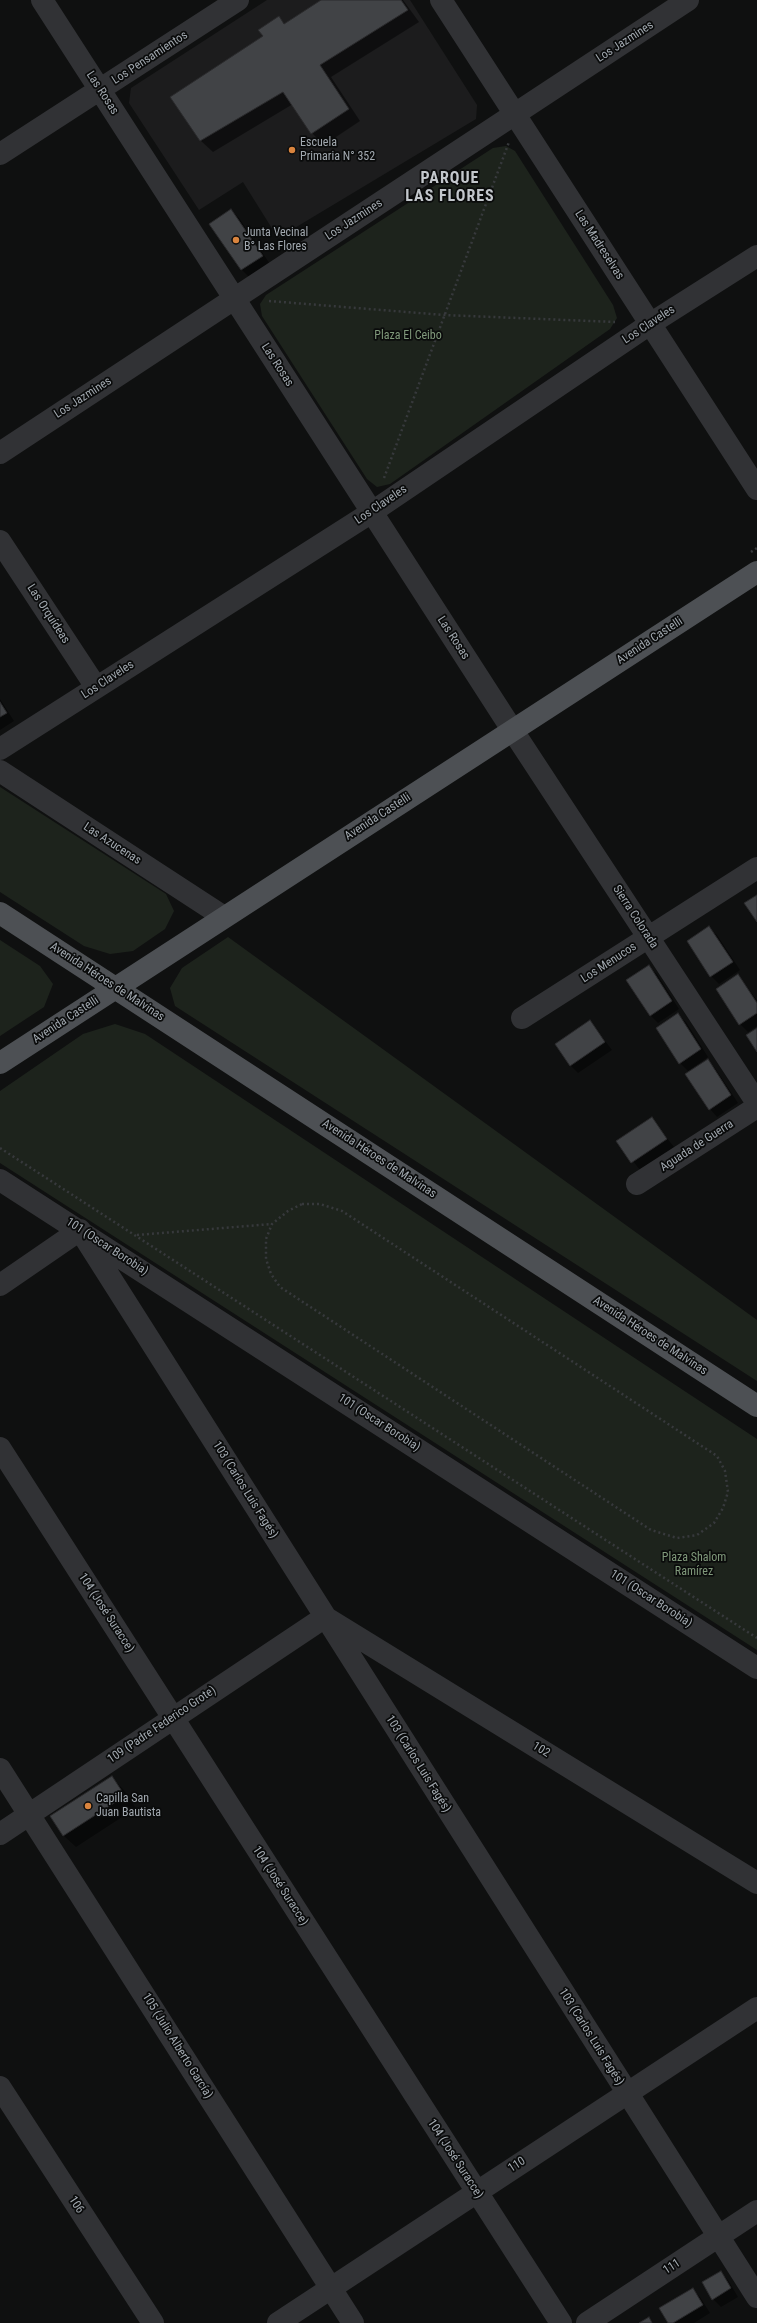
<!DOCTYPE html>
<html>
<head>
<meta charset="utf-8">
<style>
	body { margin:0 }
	canvas { display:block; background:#0f1010 }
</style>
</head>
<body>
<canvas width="757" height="2323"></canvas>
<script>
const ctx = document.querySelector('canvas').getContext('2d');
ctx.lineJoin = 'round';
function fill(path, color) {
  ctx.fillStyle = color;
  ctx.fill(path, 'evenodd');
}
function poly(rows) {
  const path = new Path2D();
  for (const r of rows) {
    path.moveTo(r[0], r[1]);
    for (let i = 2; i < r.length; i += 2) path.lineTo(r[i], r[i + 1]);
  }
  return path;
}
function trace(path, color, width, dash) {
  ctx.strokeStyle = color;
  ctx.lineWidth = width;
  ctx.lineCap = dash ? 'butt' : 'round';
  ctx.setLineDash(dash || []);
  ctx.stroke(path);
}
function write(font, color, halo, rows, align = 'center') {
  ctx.font = font + ' "Roboto Condensed",sans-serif';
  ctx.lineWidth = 3.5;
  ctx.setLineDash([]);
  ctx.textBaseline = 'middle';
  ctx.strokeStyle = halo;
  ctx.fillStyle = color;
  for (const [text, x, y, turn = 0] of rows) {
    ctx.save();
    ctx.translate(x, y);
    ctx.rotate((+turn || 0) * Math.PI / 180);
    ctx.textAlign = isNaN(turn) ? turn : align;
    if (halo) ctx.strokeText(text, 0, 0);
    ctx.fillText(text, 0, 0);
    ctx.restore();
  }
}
fill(poly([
	[267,0,410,0,477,105,476,119,278,238,243,182,199,210,129,103,131,88]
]), '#1c1c1d');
fill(poly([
	[506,146,515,151,613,305,617,318,610,329,390,484,377,487,367,479,262,316,260,304,266,295,493,148],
	[0,787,166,894,174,911,165,929,133,951,110,954,84,946,0,892],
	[228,937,757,1320,757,1381,175,1006,170,988,182,968],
	[0,940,40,966,53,984,44,1007,0,1036],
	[115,1024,145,1034,757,1439,757,1650,0,1163,0,1091,83,1034]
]), '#1d231c');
fill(poly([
	[323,0,403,0,419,22,331,77,360,121,324,145,312,133,293,104,213,152,201,141,171,97,264,36,279,18,285,24],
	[231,210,239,218,270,264,250,278,242,270,211,224],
	[0,699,14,721,0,730],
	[709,928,717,935,740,970,719,984,711,976],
	[649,967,657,974,679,1009,658,1023,650,1015],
	[738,976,757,1000,757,1026,748,1032,740,1024],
	[678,1015,686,1022,708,1057,688,1071,680,1063],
	[590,1021,612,1050,578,1073,570,1065],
	[708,1061,715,1068,738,1103,717,1117,710,1109],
	[651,1118,674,1147,640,1170,618,1142],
	[112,1778,123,1789,136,1808,76,1847,64,1836,52,1816],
	[720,2272,728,2280,738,2297,721,2307,713,2299],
	[692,2289,700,2297,710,2313,694,2323,669,2323]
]), '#0007');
const building = poly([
	[321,0,401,0,408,10,320,65,349,109,311,134,283,92,200,141,170,97,263,36,258,30,279,16,284,24,321,0],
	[231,209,263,256,241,270,209,224,231,209],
	[0,702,7,713,0,717,0,702],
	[757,895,757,922,744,903,757,895],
	[709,926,733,962,710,977,687,941,709,926],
	[649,965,672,1001,650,1016,626,980,649,965],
	[738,974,757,1003,757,1013,739,1025,716,989,738,974],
	[678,1013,701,1049,679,1064,656,1028,678,1013],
	[590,1020,605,1042,570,1066,555,1044,590,1020],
	[757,1028,757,1052,746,1035,757,1028],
	[708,1059,731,1095,709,1110,685,1074,708,1059],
	[652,1117,667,1139,631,1163,616,1141,652,1117],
	[112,1776,125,1796,63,1836,50,1816,112,1776],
	[721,2271,731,2288,712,2300,702,2282,721,2271],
	[693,2288,703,2305,673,2323,668,2323,659,2308,693,2288],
	[649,2317,652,2323,639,2323,649,2317]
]);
fill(building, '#414346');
trace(building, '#2a2a2c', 1);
trace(poly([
	[269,301,444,315,615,322],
	[384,478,509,142],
	[751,552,757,548],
	[0,1148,757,1638],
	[302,1204,320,1204,342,1211,717,1456,725,1471,728,1492,723,1508,714,1523,697,1535,677,1538,651,1530,280,1287,271,1274,266,1259,266,1239,272,1224,288,1211,302,1204],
	[137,1235,272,1224]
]), '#37393c', 2.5, [2, 3]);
trace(poly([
	[42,0,513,731,757,1103],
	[441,0,757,489],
	[0,154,238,0],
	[0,453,688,0],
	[0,541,96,687],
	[0,749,372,512,650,324,757,256],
	[0,771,224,917],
	[522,1018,757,868],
	[0,1180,757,1668],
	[637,1184,757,1107],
	[0,1285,80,1230,757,2297],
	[0,1448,561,2323],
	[0,1769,353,2323],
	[0,1834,325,1617,757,1883],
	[0,2087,153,2323],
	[278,2323,757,2008],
	[587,2323,757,2211]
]), '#313235', 22);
trace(poly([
	[0,913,757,1406],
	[0,1063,757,572]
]), '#4d5054', 22);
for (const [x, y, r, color] of [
	[292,150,4,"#d9843e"],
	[236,240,4,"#d9843e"],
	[88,1806,4,"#d9843e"]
]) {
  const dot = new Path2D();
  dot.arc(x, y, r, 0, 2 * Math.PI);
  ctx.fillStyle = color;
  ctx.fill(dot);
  trace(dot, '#0a0b0b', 1.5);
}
write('12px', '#a2a9b0', '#0a0b0b', [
	["Los Jazmines",625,42,-33],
	["Los Pensamientos",150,58,-33],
	["Las Rosas",102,93,57],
	["Los Jazmines",354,220,-33],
	["Las Madreselvas",599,245,57],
	["Los Claveles",649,325,-33],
	["Las Rosas",277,365,57],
	["Los Jazmines",83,398,-33],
	["Los Claveles",381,505,-34],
	["Las Orquídeas",48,614,57],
	["Las Rosas",453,638,57],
	["Avenida Castelli",650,641,-33],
	["Los Claveles",108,680,-33],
	["Avenida Castelli",378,817,-33],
	["Las Azucenas",112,844,33],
	["Sierra Colorada",635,917,57],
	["Los Menucos",609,963,-33],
	["Avenida Héroes de Malvinas",107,982,33],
	["Avenida Castelli",66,1020,-33],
	["Aguada de Guerra",697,1146,-33],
	["Avenida Héroes de Malvinas",379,1159,33],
	["101 (Oscar Borobia)",107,1247,33],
	["Avenida Héroes de Malvinas",650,1336,33],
	["101 (Oscar Borobia)",379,1423,33],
	["103 (Carlos Luis Fagés)",245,1490,58],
	["101 (Oscar Borobia)",651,1599,33],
	["104 (José Suracce)",106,1613,57],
	["109 (Padre Federico Grote)",162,1725,-34],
	["102",541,1750,32],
	["103 (Carlos Luis Fagés)",418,1764,58],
	["104 (José Suracce)",280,1886,57],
	["103 (Carlos Luis Fagés)",591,2037,58],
	["105 (Julio Alberto García)",177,2046,58],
	["104 (José Suracce)",455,2159,57],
	["110",517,2165,-33],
	["106",76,2205,57],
	["111",672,2267,-33]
]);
write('12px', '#a2a9b0', '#0a0b0b', [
	["Escuela",300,143],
	["Primaria N° 352",300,157],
	["Junta Vecinal",244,233],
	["B° Las Flores",244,247],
	["Capilla San",96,1799],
	["Juan Bautista",96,1813]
], 'left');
write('12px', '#80997b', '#0a0b0b', [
	["Plaza El Ceibo",408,336],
	["Plaza Shalom",694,1558],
	["Ramírez",694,1572]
]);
ctx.letterSpacing = '1px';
write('bold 16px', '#c3c7cc', '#0a0b0b', [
	["PARQUE",450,179],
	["LAS FLORES",450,197]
]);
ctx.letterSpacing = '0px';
</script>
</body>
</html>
